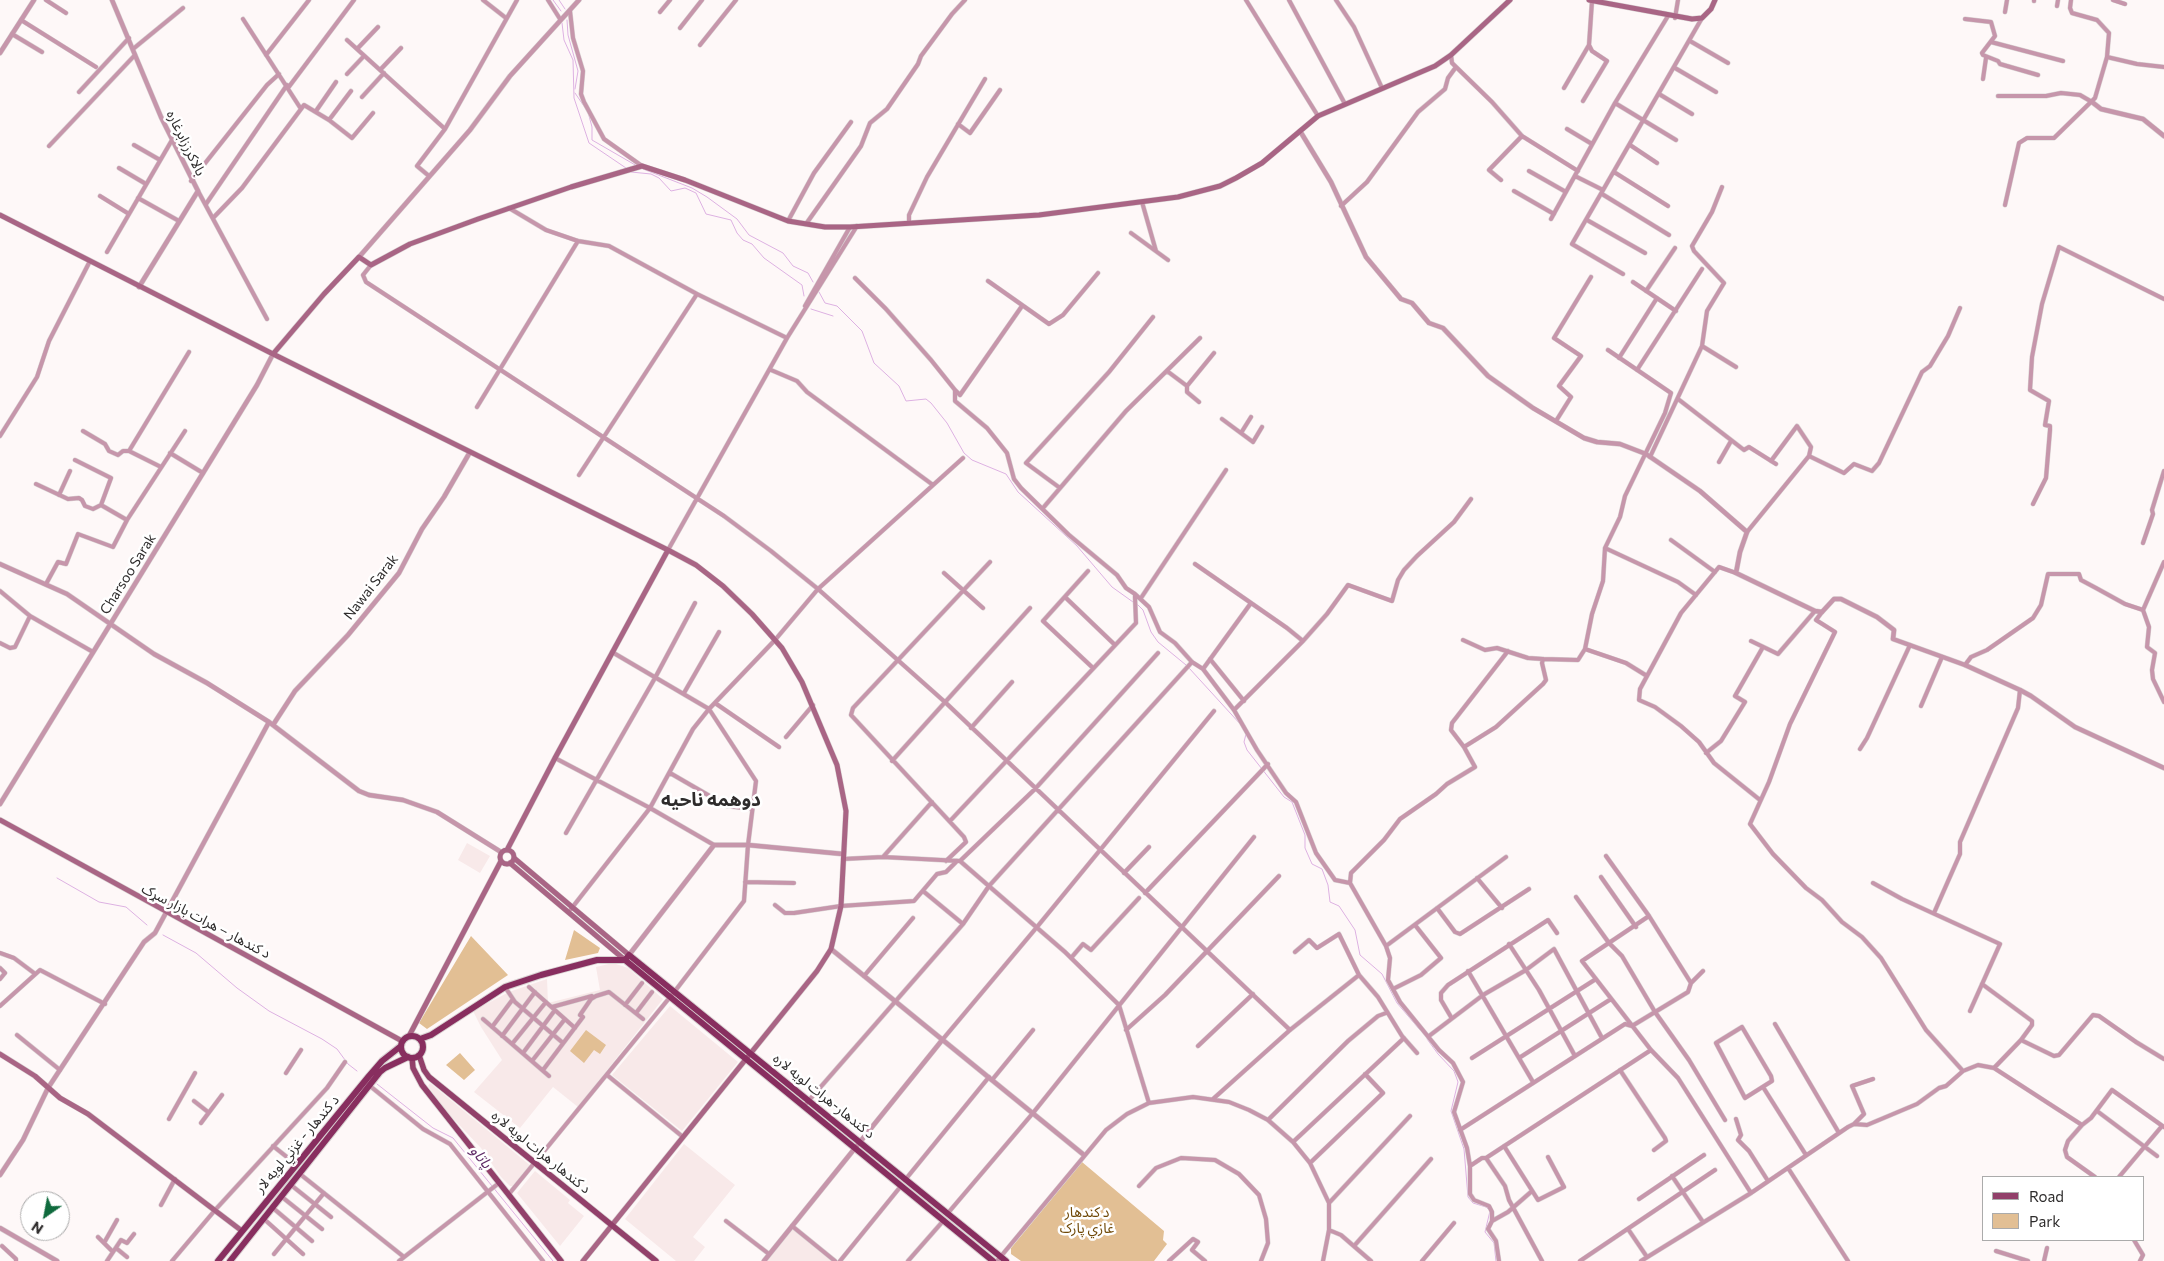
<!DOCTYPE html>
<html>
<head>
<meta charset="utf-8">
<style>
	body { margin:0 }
	#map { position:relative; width:2164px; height:1261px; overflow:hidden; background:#fef8f8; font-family:Commissioner,sans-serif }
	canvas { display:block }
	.legend { position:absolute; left:1982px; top:1176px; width:162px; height:65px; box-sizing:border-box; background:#fff; border:1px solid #ababab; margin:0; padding:6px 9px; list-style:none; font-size:15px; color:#2e2c2c }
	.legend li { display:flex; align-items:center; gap:10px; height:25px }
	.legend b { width:25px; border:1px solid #ababab }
	.north { position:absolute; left:20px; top:1191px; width:50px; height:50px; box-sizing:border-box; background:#fff; border:1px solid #ababab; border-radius:50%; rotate:213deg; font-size:14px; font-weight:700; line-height:20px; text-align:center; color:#2e2c2c }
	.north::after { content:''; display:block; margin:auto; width:18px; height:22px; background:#0f6a3d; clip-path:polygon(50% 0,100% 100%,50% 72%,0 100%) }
</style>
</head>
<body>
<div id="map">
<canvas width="2164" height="1261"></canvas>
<ul class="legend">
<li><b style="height:6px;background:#92406a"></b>Road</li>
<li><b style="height:14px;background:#e2bf94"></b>Park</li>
</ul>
<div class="north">N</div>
</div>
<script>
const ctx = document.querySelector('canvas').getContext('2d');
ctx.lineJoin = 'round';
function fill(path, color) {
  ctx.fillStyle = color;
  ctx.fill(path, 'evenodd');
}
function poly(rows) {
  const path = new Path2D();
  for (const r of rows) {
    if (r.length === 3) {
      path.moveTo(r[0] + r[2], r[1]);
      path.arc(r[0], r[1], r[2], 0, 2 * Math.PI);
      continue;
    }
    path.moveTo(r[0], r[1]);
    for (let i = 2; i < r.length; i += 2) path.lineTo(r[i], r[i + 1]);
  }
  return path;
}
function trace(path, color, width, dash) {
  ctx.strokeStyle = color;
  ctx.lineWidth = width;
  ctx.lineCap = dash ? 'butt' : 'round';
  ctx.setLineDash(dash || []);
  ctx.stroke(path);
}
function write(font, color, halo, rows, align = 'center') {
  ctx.font = font + ' Commissioner,"Noto Sans Arabic",sans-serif';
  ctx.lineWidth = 5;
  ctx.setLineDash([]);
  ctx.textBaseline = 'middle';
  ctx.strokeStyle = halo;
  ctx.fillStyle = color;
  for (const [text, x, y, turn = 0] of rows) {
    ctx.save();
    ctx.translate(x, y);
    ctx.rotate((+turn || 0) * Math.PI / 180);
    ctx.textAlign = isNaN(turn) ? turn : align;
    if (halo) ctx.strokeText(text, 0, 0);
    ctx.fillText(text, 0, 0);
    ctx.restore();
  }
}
fill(poly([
	[467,843,490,856,480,873,458,860],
	[613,963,628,968,663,999,578,1107,553,1087,520,1128,474,1092,502,1060,481,1027,473,1011,509,992,547,979,548,1003,600,990,596,967],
	[670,1006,738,1062,682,1131,612,1075],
	[430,1083,531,1166,514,1186,510,1186,501,1177,481,1148,445,1110,428,1086],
	[684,1144,735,1185,693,1237,705,1247,694,1261,676,1261,625,1219],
	[535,1171,570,1200,568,1203,584,1216,560,1246,517,1193],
	[793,1229,833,1261,767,1261]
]), '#f8e9e9');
fill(poly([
	[574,930,600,948,598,953,565,960],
	[471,936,508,975,427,1029,419,1023],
	[586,1030,606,1045,600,1054,594,1050,584,1063,570,1051],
	[460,1053,475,1070,464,1080,446,1065],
	[1082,1162,1164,1231,1163,1240,1167,1244,1154,1261,1021,1261,1011,1254,1011,1248]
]), '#e2bf94');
trace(poly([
	[553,0,561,11],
	[559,0,565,9],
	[567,20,568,35,578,71,575,89],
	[562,23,564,40,573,60,574,98,589,143,626,168],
	[575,93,588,112,592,127,592,140,637,166],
	[643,169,692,188,707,197,737,219,749,235,783,253,793,266,808,273,813,282],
	[631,172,651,174,659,178,671,191,685,188,696,193,706,214,731,220,737,233,743,240,752,244,764,258,802,285,804,296],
	[819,292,825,303,837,306,862,331,874,363,899,386,906,401,926,399,931,403,947,423,964,453,972,460,1006,474,1018,492,1077,546,1112,587,1133,602],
	[811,309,833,316],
	[1137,604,1143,610,1151,632,1158,642,1186,665],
	[1189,668,1242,726],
	[1246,734,1244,742,1247,750,1284,797,1292,802,1305,835,1305,848,1312,864,1322,869,1328,885,1330,902,1339,906,1355,930,1360,955,1382,974,1397,1003,1420,1030],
	[57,878,99,902,126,907,147,925],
	[163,935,196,953,237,988,269,1011,322,1039,337,1049,348,1064,357,1071],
	[1427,1039,1438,1054,1454,1071,1458,1082,1451,1111,1464,1149,1468,1197,1473,1203,1486,1207,1490,1211,1485,1232,1494,1243,1496,1261],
	[377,1084,433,1128,453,1138,553,1261]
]), '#ddb1e2', 1);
const minor = poly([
	[46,0,66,13],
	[483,0,506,18],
	[548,0,560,19],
	[1246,0,1318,116],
	[1289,0,1345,104],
	[1336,0,1354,27,1382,88],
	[2113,0,2125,4],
	[2034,1,2034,0],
	[2057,6,2058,0],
	[570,11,573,38,583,71,581,94,584,102,604,139,642,166],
	[660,12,670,0],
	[2005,12,2007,0],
	[1675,18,1678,0],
	[243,19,301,109],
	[1965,19,1991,22,1995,36,1982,53,1983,55,1998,61,2000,64,2038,75],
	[21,20,96,67],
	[680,28,702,0],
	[12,34,42,52],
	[347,40,445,129],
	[1690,41,1728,63],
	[1991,42,2063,61],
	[700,45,736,0],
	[133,49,183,8],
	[357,49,378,27],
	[266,55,309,0],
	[1451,55,1452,63,1492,102,1522,136,1578,171],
	[2107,57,2137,64,2164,67],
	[1675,68,1716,92],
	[380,70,401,48],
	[347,74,364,56],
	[1983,79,1986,58],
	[288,88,354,0],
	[1564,88,1589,45],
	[79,92,129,38],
	[1659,94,1692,114],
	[1998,96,2046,96,2061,93,2080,95,2092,102],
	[362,97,384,73],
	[1583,101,1607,61,1592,51,1589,45,1592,1],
	[1615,103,1676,140],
	[316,111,336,82],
	[329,120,351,91],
	[958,124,970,133,1000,90],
	[1567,129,1592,144],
	[134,145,160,160],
	[1630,145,1657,163],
	[49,146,135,55],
	[119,168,146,184],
	[1529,171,1566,192],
	[1614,172,1668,206],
	[429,176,417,166,445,129,517,0],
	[1575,176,1603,190],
	[1501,180,1489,170,1522,136],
	[191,181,267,85,279,74],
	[198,191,267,319],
	[1514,191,1554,214],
	[1602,194,1669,235],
	[100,196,129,214],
	[138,198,179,221],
	[1142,202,1156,251],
	[206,204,287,85],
	[2005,205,2019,143,2027,138,2054,138,2095,98,2107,57,2109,33,2097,20,2072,13,2070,8,2071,0],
	[1341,206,1367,182,1418,112,1445,89,1448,78,1456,67],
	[509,208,546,230,578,241,609,246,697,294,787,338],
	[213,218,242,188,304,105,329,120,352,138,373,113],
	[1551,219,1615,103,1668,16],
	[1587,220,1645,253],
	[788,221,814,173,851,122],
	[909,223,909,215,927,177,985,79],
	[806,224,861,146,870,123,887,109,918,64,921,56,952,14,965,0],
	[1131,233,1168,260],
	[107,252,172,140],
	[371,265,363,275,366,282,724,516,771,551,818,589,946,703,1290,1030],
	[1623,274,1572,244,1702,18],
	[855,278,886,309,931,360,955,390,955,401,987,428,1007,453,1014,479,1021,488,1069,535,1117,575,1126,588,1135,594,1135,597,1136,623,950,821],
	[988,281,1049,324,1063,315,1098,273],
	[1633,282,1676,311],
	[1646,291,1675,248],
	[805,306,850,227],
	[1702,346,1736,367],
	[1619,358,1657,298],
	[771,370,797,381,807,392,933,485],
	[1637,370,1702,269],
	[1167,371,1187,386,1187,392,1199,402],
	[1187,386,1214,353],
	[955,390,960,395,1022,306],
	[1678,399,1744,450,1749,447,1776,464],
	[477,407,578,241],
	[1222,419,1253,442,1262,427],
	[1556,421,1571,397,1559,386,1581,356,1554,338,1591,277],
	[83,431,105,444,109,451,118,455,123,451,129,451,161,467],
	[1241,433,1251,417],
	[0,436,37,377,49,341,90,261],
	[129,451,189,352],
	[170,453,203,473],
	[1650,457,1702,346,1707,311,1724,283,1694,251,1692,246,1712,212,1722,187],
	[75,460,111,478,101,505],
	[1771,461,1797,426,1811,447,1809,456],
	[1719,462,1731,441],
	[579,475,697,294],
	[36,484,68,499,79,498,82,500,85,506,93,509,101,505,127,520],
	[1060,488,1026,463,1109,372,1153,317],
	[59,495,70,471],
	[2033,504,2046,478,2050,430,2050,426,2045,425,2049,401,2030,390,2032,357,2042,304,2059,247,2164,299],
	[1043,508,1126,411,1200,338],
	[1747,532,1809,456,1844,473,1854,464,1872,471,1879,463,1922,372,1930,366,1948,336,1960,308],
	[1671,540,1715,572],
	[2143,543,2153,514,2152,510,2164,471],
	[1605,548,1678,582,1696,595],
	[668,550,787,338,857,226],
	[2164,562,2143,610,2149,627,2147,647,2155,653,2152,670,2153,679,2164,702],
	[1195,564,1287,628,1303,641],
	[1088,571,1043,621,1093,668],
	[944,573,983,608],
	[1736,573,1719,567,1681,613,1640,689,1639,700,1655,707,1681,726,1699,742,1714,763,1760,800],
	[46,584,58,562,66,564,78,534,113,547,127,520,185,431],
	[0,591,30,616,93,652],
	[1135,594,1149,607,1160,632,1175,643,1192,662,1203,669,1234,710,1257,750,1286,793,1296,802,1316,853,1335,880,1350,883],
	[1065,597,1115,645],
	[1141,598,1226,470],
	[1822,612,1816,620,1835,632,1790,724,1769,782,1750,824,1773,854,1806,888,1822,900,1842,922,1862,937,1881,958,1926,1030,1963,1071],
	[1463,640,1485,650,1497,648,1528,658,1543,659,1578,660,1585,649,1592,614,1603,581,1605,548,1620,517,1625,496,1665,413,1671,393,1608,350],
	[1751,641,1778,654,1815,611],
	[0,643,10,648,15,647,30,616],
	[1585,649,1626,663,1647,676],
	[1210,659,1244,701],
	[1965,665,1971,657,1987,650,2033,618,2041,605,2048,574,2079,574,2081,580,2096,588,2125,604,2143,610],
	[1203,669,1251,603],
	[684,693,719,632],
	[715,703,779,747],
	[1921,706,1942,657],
	[1234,710,1303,641,1327,614,1348,585,1392,601,1398,580,1404,570,1417,556,1454,522,1471,499],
	[971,728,1012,682],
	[786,737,813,705],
	[1464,747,1451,730,1452,723,1508,651],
	[1860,749,1867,738,1910,645],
	[1706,753,1721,741,1745,702,1735,696,1763,647],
	[555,758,650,808,714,845],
	[892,761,1030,608],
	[670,773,727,806,752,809],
	[566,833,655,678,695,603],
	[1606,856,1649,916,1691,983],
	[883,857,932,802],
	[843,859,883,857,960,861,1065,952,1119,1005,1149,1103],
	[946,861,966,842,964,837,851,715,853,708,990,562],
	[960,861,1035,789,1158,653],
	[1124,873,1149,847],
	[1601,877,1636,927],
	[1477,878,1502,908],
	[745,882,794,883],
	[1873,883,1902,899,2000,944,1970,1011],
	[923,891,963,924],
	[1145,893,1268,764],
	[1576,897,1609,943,1622,956,1655,1012,1689,1060,1725,1120],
	[775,905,785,913,794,913,841,906,914,901,937,874,946,872,957,861],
	[1437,908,1455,932,1460,934,1529,889],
	[571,909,650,808,693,729,709,709,775,640,818,589,963,458],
	[1934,913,1960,854,1960,842,2018,708,2020,690],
	[1649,916,1582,961,1651,1050,1678,1078,1751,1193],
	[1509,944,1539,990,1575,1056],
	[1386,946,1506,857],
	[1295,952,1309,940,1317,948,1339,934,1359,975,1378,997,1402,1036,1417,1053],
	[0,953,14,958,34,973],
	[1071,958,1083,944,1091,950,1139,898],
	[0,968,5,973,0,979],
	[1468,971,1533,1082],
	[864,976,913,918],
	[1982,984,2032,1021,2032,1025,2021,1040,1994,1068],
	[505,987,515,1002,563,1043],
	[529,987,575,1028],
	[1393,989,1421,975,1441,958,1415,925],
	[625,1005,642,983],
	[0,1006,40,970,105,1004],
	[552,1007,592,996],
	[636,1013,652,992],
	[1451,1017,1441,1000,1441,993,1448,985,1548,920,1557,933],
	[483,1019,549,1076],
	[1775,1024,1839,1133],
	[492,1027,513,999],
	[1742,1027,1771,1076,1772,1081,1745,1098,1716,1043,1742,1027],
	[1126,1030,1165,995,1279,876],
	[17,1035,60,1070],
	[502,1036,535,992],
	[1429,1036,1483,995,1526,970,1554,949,1602,1038],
	[943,1039,1037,927,1214,711],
	[2021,1040,2054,1056,2059,1055,2093,1015,2099,1016,2136,1042,2164,1059],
	[512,1044,546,1002],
	[1198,1046,1253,994],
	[523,1053,555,1010],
	[1472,1058,1596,979],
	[1519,1058,1611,999],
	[532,1061,565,1019],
	[543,1070,583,1017,580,1015,591,999,596,996,609,992,643,1019],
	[1620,1070,1665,1138,1666,1141,1654,1150],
	[286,1073,301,1050],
	[607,1075,683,1137],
	[992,1080,1033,1030],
	[370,1086,423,1129,450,1144,543,1261],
	[1763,1087,1806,1155],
	[1213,1099,1290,1030,1359,975],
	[194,1101,208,1112],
	[804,1106,963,924,989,886,1192,662],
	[2097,1111,2157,1156],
	[169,1119,195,1073],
	[1736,1119,1741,1135,1738,1140,1749,1151,1768,1181],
	[1268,1120,1348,1041,1378,1016,1386,1013],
	[201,1123,222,1095],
	[1854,1124,1864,1114,1852,1086,1873,1079],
	[1460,1130,1625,1024,1632,1026,1688,992,1691,983,1703,971],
	[1293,1142,1404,1038],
	[273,1146,297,1165],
	[1504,1146,1538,1200,1564,1187,1548,1157],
	[1486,1158,1505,1186,1509,1200,1542,1261],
	[1310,1163,1383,1093,1365,1074],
	[1470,1166,1482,1158,1486,1158,1651,1050],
	[1788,1168,1848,1261],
	[300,1174,404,1257],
	[1672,1176,1703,1222],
	[2095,1177,2067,1157,2065,1150,2068,1141,2082,1125,2091,1118,2112,1090,2164,1127],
	[2119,1177,2162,1126],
	[905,1180,989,1077],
	[291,1185,331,1217],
	[1139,1186,1156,1168,1181,1158,1215,1160,1239,1174,1259,1195,1266,1219,1268,1243,1261,1261],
	[509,1194,675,991,744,901,748,845,756,781,709,709,612,652],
	[282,1197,322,1229],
	[1639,1199,1704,1155],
	[1329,1203,1410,1116],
	[161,1205,175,1179],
	[273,1208,312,1241],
	[948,1213,1033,1113,1254,837],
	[264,1219,303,1254],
	[726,1221,769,1254],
	[1492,1221,1508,1212,1532,1191],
	[792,1226,835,1261],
	[1628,1229,1647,1257],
	[1329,1230,1341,1235,1371,1261],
	[98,1237,113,1252],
	[2134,1240,2143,1255,2140,1261],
	[104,1243,117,1220],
	[2,1246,16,1259,16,1261],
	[1354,1246,1431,1159],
	[116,1248,127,1257],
	[1996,1251,2028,1261],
	[274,1254,324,1193],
	[107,1261,121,1240,127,1243,134,1234],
	[172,1261,216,1209,327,1088,345,1062],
	[399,1261,499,1183],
	[840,1261,901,1186],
	[908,1261,944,1220],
	[997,1261,1106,1130,1127,1114,1149,1103,1193,1097,1229,1102,1249,1110,1268,1120,1293,1142,1310,1163,1329,1203,1329,1230,1323,1261],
	[1169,1261,1193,1239,1198,1242,1192,1250,1205,1261],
	[1422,1261,1454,1223],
	[1499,1261,1496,1241,1488,1229,1492,1221,1492,1212,1489,1206,1474,1200,1470,1194,1470,1166,1467,1148,1454,1112,1463,1082,1453,1063,1439,1050,1400,1002,1388,980,1390,958,1386,946,1350,883,1351,873,1384,840,1400,819,1436,794,1447,784,1475,767,1464,747,1496,727,1543,684,1546,680,1542,663,1543,659],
	[1580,1261,1715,1170],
	[1641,1261,1751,1193,1848,1127,1854,1124,1867,1125,1917,1104,1939,1088,1946,1086,1963,1071,1978,1065,1994,1068,2082,1125],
	[2044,1261,2047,1248]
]);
const tertiary = poly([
	[112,0,161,117,198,191,139,287],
	[0,53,34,0],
	[2092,102,2101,109,2143,119,2164,136],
	[1300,131,1331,182,1366,257,1401,299,1412,303,1429,323,1443,328,1488,376,1533,408,1584,438,1597,442,1620,444,1646,454,1700,491,1747,532,1740,552,1736,573,1815,611,1822,612,1834,599,1841,599,1877,617,1894,630,1893,639,1965,665,2020,690,2031,696,2075,727,2164,768],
	[359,257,470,130,510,76,579,0],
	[0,564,67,594,154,654,207,683,269,722,359,791,369,795,403,800,437,812,501,852],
	[273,725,295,691,348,635,399,573,422,529,444,497,470,452],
	[0,804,257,385,273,354],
	[831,949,1084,1155],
	[629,955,714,845,748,845,843,854],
	[0,1175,23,1140,48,1088,144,942,155,933,269,722],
	[0,1228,57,1261],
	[764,1261,943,1039]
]);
const secondary = poly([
	[1589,0,1692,19,1702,18,1711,9,1715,0],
	[0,215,273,354],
	[0,820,402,1041],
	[507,850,555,758,668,550,273,354,324,294,359,257,371,265,410,244,478,219,571,187,642,166,685,180,788,221,825,227,850,227,1039,215,1178,197,1220,186,1236,178,1262,163,1318,116,1435,66,1451,55,1510,0],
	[507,857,7],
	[514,858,629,955],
	[510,863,625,960],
	[409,1036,501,861],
	[0,1054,35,1076,60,1098,88,1114,242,1231],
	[583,1261,817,971,831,949,841,906,846,811,837,765,802,682,782,648,752,614,723,586,696,565,668,550]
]);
const primary = poly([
	[419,1055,424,1070,429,1077,656,1261],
	[412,1058,413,1068,422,1085,561,1261]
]);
const trunk = poly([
	[625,960,629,955,1006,1261],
	[412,1047,11],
	[420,1039,431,1035,505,987,541,975,597,960,625,960,993,1261],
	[218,1261,369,1076,382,1061,401,1046],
	[230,1261,380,1072,385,1068,408,1057]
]);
trace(minor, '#d9d3d3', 5);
trace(tertiary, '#d9d3d3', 5.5);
trace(secondary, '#d9d3d3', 6);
trace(primary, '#d9d3d3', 7);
trace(trunk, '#d9d3d3', 8);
trace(minor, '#c696ab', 4);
trace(tertiary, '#c696ab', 4.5);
trace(secondary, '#a96585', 5);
trace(primary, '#92406a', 5.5);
trace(trunk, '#882e5f', 6);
write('14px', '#2e2c2c', '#fff', [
	["بالاکرززابرغاره",186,143,64],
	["Charsoo Sarak",128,574,-58],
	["Nawai Sarak",371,587,-52],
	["د کندهار – هرات بازار سړک",206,921,28],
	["د کندهار-هرات لويه لاره",824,1096,39],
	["د کندهار - غزني لويه لار",297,1144,-50],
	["د کندهار هرات لویه لاره",541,1152,39]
]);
write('14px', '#6f4806', '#fff', [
	["د کندهار",1087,1212],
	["غازي پارک",1087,1228]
]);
write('italic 15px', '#602c67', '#fff', [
	["پاتاو",481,1157,51]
]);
write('bold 19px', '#2e2c2c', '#fff', [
	["دوهمه ناحیه",711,800]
]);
</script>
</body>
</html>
